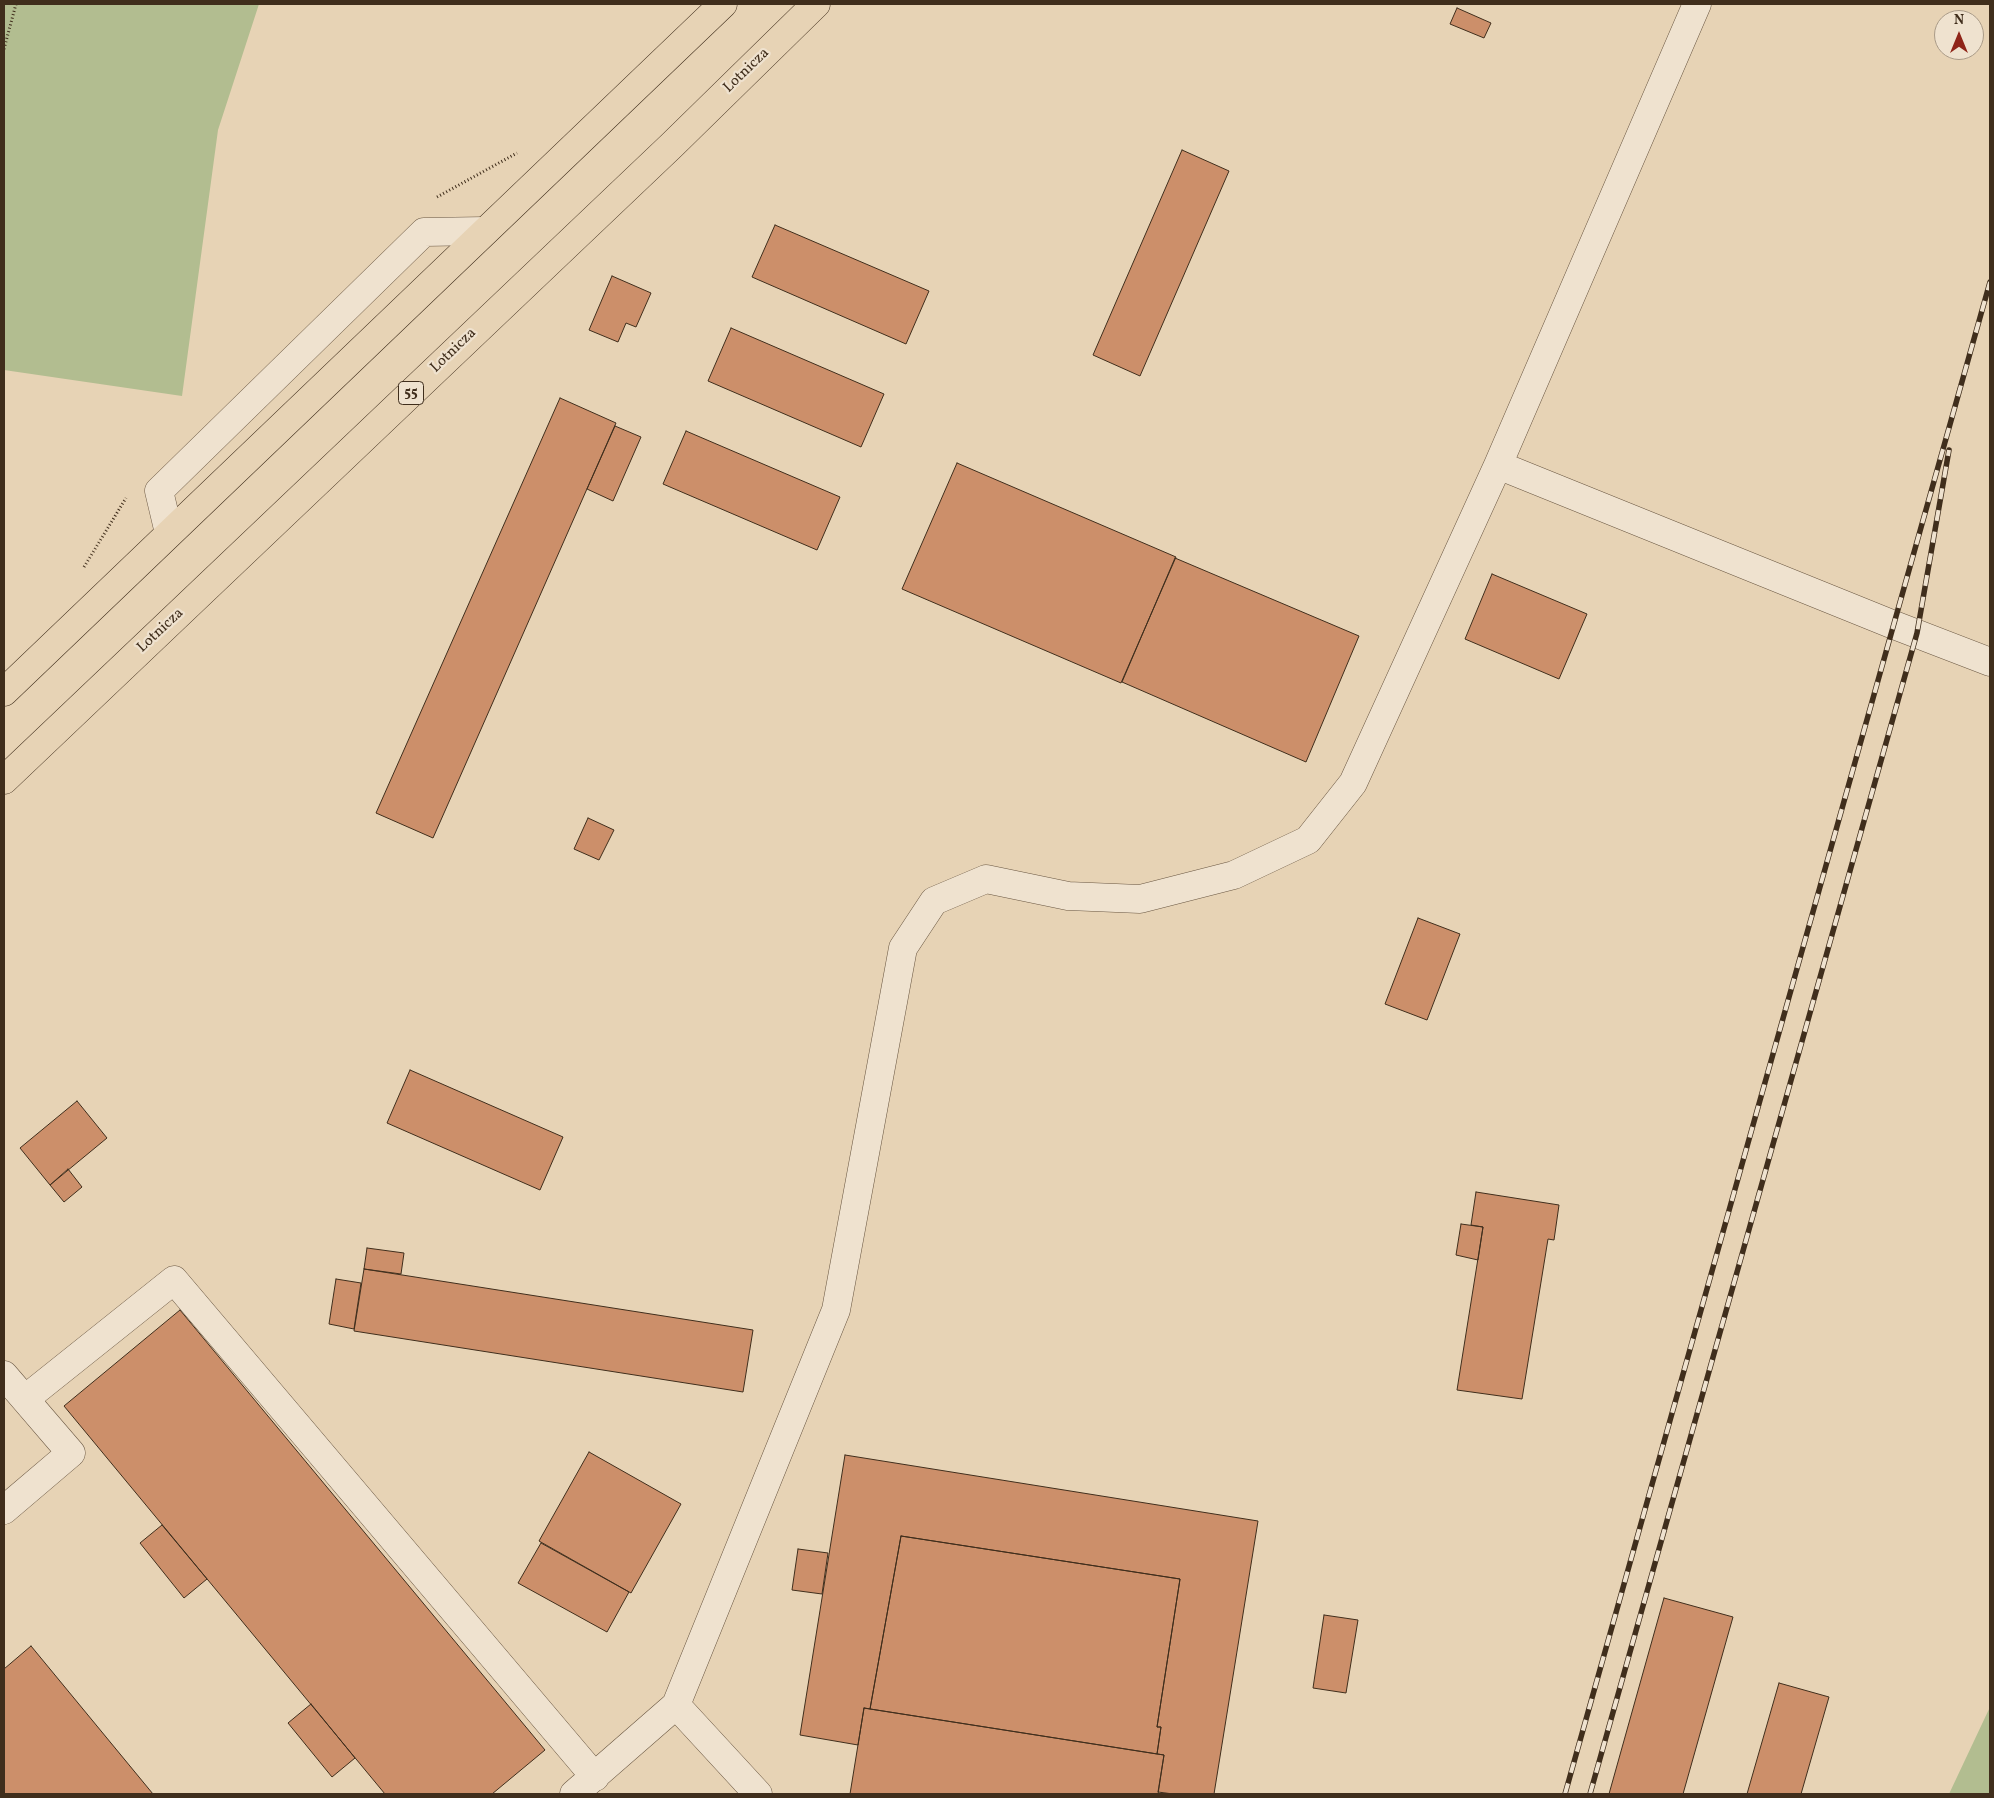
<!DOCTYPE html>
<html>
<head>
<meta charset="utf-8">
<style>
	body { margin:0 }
	#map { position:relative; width:1994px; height:1798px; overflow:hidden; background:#e7d3b5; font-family:Vollkorn,serif }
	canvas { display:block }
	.frame { position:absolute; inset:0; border:5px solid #402e1c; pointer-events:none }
	.north { position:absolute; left:1934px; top:10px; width:50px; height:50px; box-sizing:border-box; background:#efe2cf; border:1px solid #a99a87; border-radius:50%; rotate:0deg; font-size:14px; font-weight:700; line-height:20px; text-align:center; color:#402e1c }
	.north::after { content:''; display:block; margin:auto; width:18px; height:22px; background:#8f2418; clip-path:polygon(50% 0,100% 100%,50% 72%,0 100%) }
</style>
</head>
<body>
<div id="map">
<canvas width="1994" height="1798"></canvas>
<div class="frame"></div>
<div class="north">N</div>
</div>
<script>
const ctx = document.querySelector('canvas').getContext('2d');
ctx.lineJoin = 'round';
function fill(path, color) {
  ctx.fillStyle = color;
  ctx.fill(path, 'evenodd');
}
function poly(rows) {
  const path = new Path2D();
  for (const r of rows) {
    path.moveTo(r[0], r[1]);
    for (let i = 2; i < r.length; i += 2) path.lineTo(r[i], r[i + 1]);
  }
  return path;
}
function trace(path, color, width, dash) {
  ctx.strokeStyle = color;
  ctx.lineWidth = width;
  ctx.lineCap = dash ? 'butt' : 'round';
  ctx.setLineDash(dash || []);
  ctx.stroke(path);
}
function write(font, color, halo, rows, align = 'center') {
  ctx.font = font + ' Vollkorn,serif';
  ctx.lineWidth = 4.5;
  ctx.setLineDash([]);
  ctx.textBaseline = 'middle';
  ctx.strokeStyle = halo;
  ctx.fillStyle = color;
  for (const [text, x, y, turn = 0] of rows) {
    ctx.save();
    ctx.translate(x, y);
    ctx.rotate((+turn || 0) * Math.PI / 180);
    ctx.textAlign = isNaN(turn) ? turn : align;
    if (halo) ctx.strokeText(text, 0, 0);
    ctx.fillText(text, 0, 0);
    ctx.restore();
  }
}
fill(poly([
	[4,4,259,4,218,130,182,396,4,370],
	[1990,1707,1990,1794,1949,1794]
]), '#b2bd90');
const building = poly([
	[1457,8,1491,23,1484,38,1450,24,1457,8],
	[1182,150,1229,171,1140,376,1093,355,1182,150],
	[775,225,929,291,906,344,752,277,775,225],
	[612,276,651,293,636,327,626,323,618,342,589,330,612,276],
	[731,328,884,394,861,447,708,381,731,328],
	[560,398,616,423,433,838,376,813,560,398],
	[615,426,641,437,613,501,587,489,615,426],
	[686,431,840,497,817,550,663,484,686,431],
	[957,463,1176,557,1121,683,902,589,957,463],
	[1175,558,1359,636,1306,762,1122,682,1175,558],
	[1492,574,1587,614,1559,679,1465,639,1492,574],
	[588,818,614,830,599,860,574,849,588,818],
	[1418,918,1460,934,1427,1020,1385,1004,1418,918],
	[410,1070,563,1137,540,1190,387,1123,410,1070],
	[77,1101,107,1138,50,1185,20,1148,77,1101],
	[68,1169,82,1187,64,1202,50,1185,68,1169],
	[1476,1192,1559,1205,1554,1240,1548,1239,1522,1399,1457,1390,1483,1227,1471,1225,1476,1192],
	[1461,1224,1483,1227,1478,1260,1456,1255,1461,1224],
	[367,1248,404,1253,401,1274,364,1269,367,1248],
	[364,1269,753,1330,743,1392,354,1331,364,1269],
	[336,1279,361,1283,354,1329,329,1324,336,1279],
	[180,1310,545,1750,492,1794,385,1794,64,1406,180,1310],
	[589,1452,681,1504,631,1593,539,1541,589,1452],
	[845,1455,1258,1521,1214,1794,1173,1794,1158,1792,1164,1755,1157,1754,1161,1727,1157,1727,1180,1579,901,1536,870,1709,864,1708,858,1745,800,1735,845,1455],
	[162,1525,207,1579,184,1598,140,1543,162,1525],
	[901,1536,1180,1579,1157,1727,1161,1727,1157,1754,870,1709,901,1536],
	[541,1543,629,1592,607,1632,518,1583,541,1543],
	[798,1549,828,1553,822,1594,792,1590,798,1549],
	[1664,1598,1733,1617,1683,1794,1609,1794,1664,1598],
	[1324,1615,1358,1620,1346,1693,1313,1688,1324,1615],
	[31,1646,153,1794,4,1794,4,1669,31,1646],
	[1779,1683,1829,1697,1801,1794,1747,1794,1779,1683],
	[311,1704,355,1758,332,1777,288,1723,311,1704],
	[864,1708,1164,1755,1158,1794,850,1794,864,1708]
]);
fill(building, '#cc8f6a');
trace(building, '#402e1c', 1);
const minor = poly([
	[1498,465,1894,625,1990,662],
	[169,533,159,491,424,232,485,231],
	[4,1375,71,1453,4,1510],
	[25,1399,174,1280,595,1777],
	[676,1705,758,1794],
	[574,1794,676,1705,836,1310,903,948,934,901,986,879,1068,896,1140,899,1234,875,1308,840,1353,783,1498,465,1697,4]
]);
const major = poly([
	[4,692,723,4],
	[4,780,672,145,816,4]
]);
trace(minor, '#6a5742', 29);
trace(major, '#402e1c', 29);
trace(poly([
	[4,49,16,4],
	[437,197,517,153],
	[84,567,126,498]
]), '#402e1c', 3, [1, 2.5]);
trace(minor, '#efe2cf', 28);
trace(major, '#e7d3b5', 28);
const rail = poly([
	[1565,1794,1990,282],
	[1590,1794,1917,633,1949,450]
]);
trace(rail, '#402e1c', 5.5);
trace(rail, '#efe2cf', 4, [11]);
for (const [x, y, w] of [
	[411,393,25]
]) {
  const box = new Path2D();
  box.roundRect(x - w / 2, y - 11.5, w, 23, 4);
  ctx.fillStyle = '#efe2cf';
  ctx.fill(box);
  trace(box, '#402e1c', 1);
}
write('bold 14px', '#402e1c', null, [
	["55",411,393]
]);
write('15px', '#402e1c', '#efe2cf', [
	["Lotnicza",747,71,-44],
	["Lotnicza",454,351,-44],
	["Lotnicza",161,631,-43]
]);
</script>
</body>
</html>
